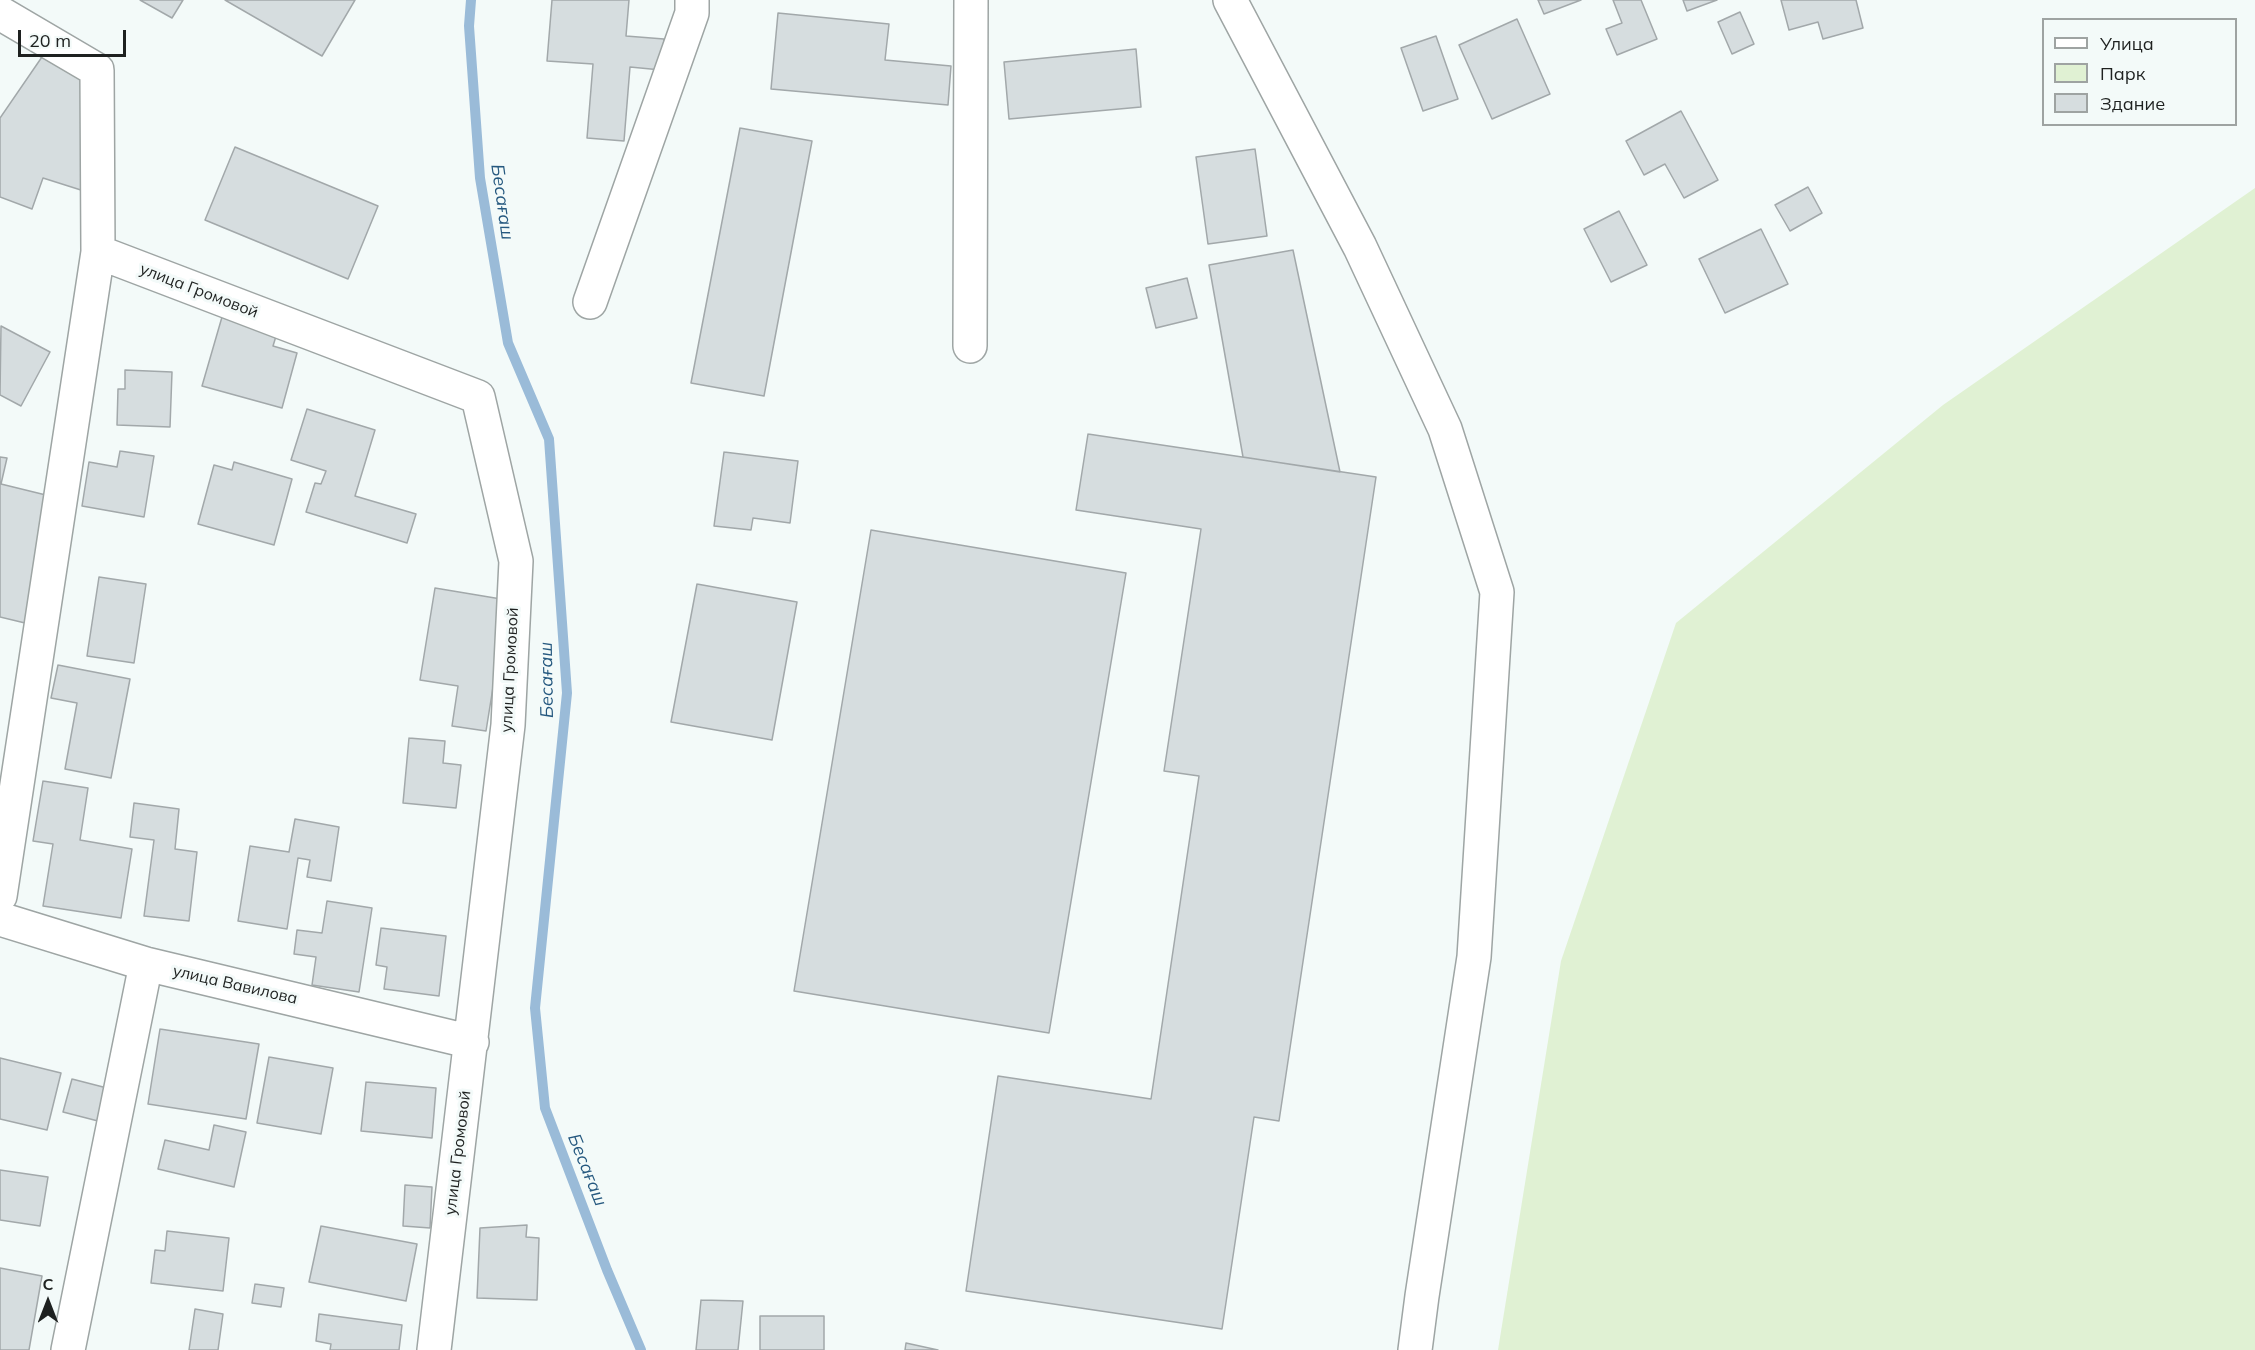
<!DOCTYPE html>
<html>
<head>
<meta charset="utf-8">
<style>
	body { margin:0 }
	#map { position:relative; width:2255px; height:1350px; overflow:hidden; background:#f3faf9; font-family:Mulish,sans-serif }
	canvas { display:block }
	.legend { position:absolute; left:2042px; top:18px; width:195px; height:108px; box-sizing:border-box; background:#f3faf9; border:2px solid #9ea3a2; margin:0; padding:8px 10px; list-style:none; font-size:18px; color:#1e2120 }
	.legend li { display:flex; align-items:center; gap:12px; height:30px }
	.legend b { width:30px; border:2px solid #9ea3a2 }
	.north { position:absolute; left:18px; top:1272px; width:60px; height:60px; -webkit-text-stroke:4px #f3faf9; paint-order:stroke; rotate:0deg; font-size:16px; font-weight:700; line-height:24px; text-align:center; color:#1e2120 }
	.north::after { content:''; display:block; margin:auto; width:21px; height:27px; background:#1e2120; clip-path:polygon(50% 0,100% 100%,50% 72%,0 100%) }
	.scale { position:absolute; left:18px; top:30px; width:108px; height:27px; box-sizing:border-box; border:3px solid #1e2120; border-top:0; padding-left:8px; font-size:18px; line-height:21px; white-space:nowrap; color:#1e2120; -webkit-text-stroke:4px #f3faf9; paint-order:stroke }
</style>
</head>
<body>
<div id="map">
<canvas width="2255" height="1350"></canvas>
<ul class="legend">
<li><b style="height:8px;background:#fff"></b>Улица</li>
<li><b style="height:16px;background:#e0f1d3"></b>Парк</li>
<li><b style="height:16px;background:#d6dddf"></b>Здание</li>
</ul>
<div class="north">С</div>
<div class="scale">20 m</div>
</div>
<script>
const ctx = document.querySelector('canvas').getContext('2d');
ctx.lineJoin = 'round';
function fill(path, color) {
  ctx.fillStyle = color;
  ctx.fill(path, 'evenodd');
}
function poly(rows) {
  const path = new Path2D();
  for (const r of rows) {
    path.moveTo(r[0], r[1]);
    for (let i = 2; i < r.length; i += 2) path.lineTo(r[i], r[i + 1]);
  }
  return path;
}
function trace(path, color, width, dash) {
  ctx.strokeStyle = color;
  ctx.lineWidth = width;
  ctx.lineCap = dash ? 'butt' : 'round';
  ctx.setLineDash(dash || []);
  ctx.stroke(path);
}
function write(font, color, halo, rows, align = 'center') {
  ctx.font = font + ' Mulish,sans-serif';
  ctx.lineWidth = 6;
  ctx.setLineDash([]);
  ctx.textBaseline = 'middle';
  ctx.strokeStyle = halo;
  ctx.fillStyle = color;
  for (const [text, x, y, turn = 0] of rows) {
    ctx.save();
    ctx.translate(x, y);
    ctx.rotate((+turn || 0) * Math.PI / 180);
    ctx.textAlign = isNaN(turn) ? turn : align;
    if (halo) ctx.strokeText(text, 0, 0);
    ctx.fillText(text, 0, 0);
    ctx.restore();
  }
}
fill(poly([
	[2255,188,2255,1350,1498,1350,1561,961,1676,623,1943,405]
]), '#e0f1d3');
trace(poly([
	[471,0,469,26,480,178,508,343,549,439,567,693,535,1008,545,1108,607,1270,641,1350]
]), '#9abbd8', 10);
const building = poly([
	[140,0,183,0,172,18,140,0],
	[225,0,355,0,322,56,225,0],
	[552,0,629,0,626,36,664,39,661,70,630,67,624,141,587,138,593,64,547,61,552,0],
	[1538,0,1581,0,1544,14,1538,0],
	[1613,0,1641,0,1657,39,1617,55,1606,29,1622,23,1613,0],
	[1683,0,1717,0,1687,11,1683,0],
	[1781,0,1856,0,1863,28,1823,39,1818,22,1789,30,1781,0],
	[1740,12,1754,44,1732,54,1718,22,1740,12],
	[778,13,889,24,885,60,951,66,948,105,771,89,778,13],
	[1517,19,1550,94,1492,119,1459,45,1517,19],
	[1436,36,1458,99,1423,111,1401,48,1436,36],
	[1136,49,1141,107,1009,119,1004,62,1136,49],
	[44,54,96,91,84,191,43,178,32,209,0,197,0,118,44,54],
	[1681,111,1718,180,1684,198,1665,164,1644,175,1626,141,1681,111],
	[740,128,812,141,764,396,691,383,740,128],
	[235,147,378,206,348,279,205,220,235,147],
	[1255,149,1267,236,1208,244,1196,157,1255,149],
	[1808,187,1822,213,1790,231,1775,205,1808,187],
	[1619,211,1647,265,1611,282,1584,229,1619,211],
	[1761,229,1788,284,1725,313,1699,259,1761,229],
	[1293,250,1340,472,1243,457,1209,265,1293,250],
	[1187,278,1197,318,1156,328,1146,288,1187,278],
	[222,317,277,333,273,346,297,353,282,408,202,386,222,317],
	[1,326,50,352,21,406,0,395,1,326],
	[125,370,172,372,170,427,117,425,118,389,125,389,125,370],
	[307,409,375,430,355,496,416,514,407,543,306,512,315,483,321,484,326,471,291,460,307,409],
	[1088,434,1376,477,1279,1121,1254,1117,1222,1329,966,1291,998,1076,1151,1099,1199,776,1164,771,1201,529,1076,510,1088,434],
	[120,451,154,456,144,517,82,506,89,462,117,467,120,451],
	[724,452,798,461,790,523,753,518,751,530,714,526,724,452],
	[0,457,7,458,1,484,54,497,25,623,0,617,0,457],
	[234,462,292,479,274,545,198,524,214,465,232,470,234,462],
	[871,530,1126,573,1049,1033,794,991,871,530],
	[99,577,146,584,134,663,87,656,99,577],
	[697,584,797,602,772,740,671,722,697,584],
	[435,588,507,600,486,731,452,726,458,686,420,680,435,588],
	[58,665,130,679,111,778,65,769,77,703,51,698,58,665],
	[409,738,445,741,443,763,461,765,456,808,403,803,409,738],
	[43,781,88,788,80,840,132,849,121,918,43,906,53,844,33,841,43,781],
	[134,803,179,809,175,849,197,852,189,921,144,916,154,840,130,837,134,803],
	[295,819,339,827,331,881,307,877,310,860,298,858,287,929,238,921,250,846,289,852,295,819],
	[327,901,372,908,359,992,312,985,316,957,294,954,297,930,322,933,327,901],
	[381,928,446,936,439,996,384,989,387,967,376,965,381,928],
	[160,1029,259,1044,246,1119,148,1104,160,1029],
	[269,1057,333,1068,321,1134,257,1123,269,1057],
	[0,1058,61,1073,47,1130,0,1119,0,1058],
	[72,1079,107,1088,98,1121,63,1112,72,1079],
	[366,1082,436,1088,432,1138,361,1131,366,1082],
	[214,1125,246,1132,234,1187,158,1169,165,1140,209,1150,214,1125],
	[0,1170,48,1177,40,1226,0,1220,0,1170],
	[405,1185,432,1187,430,1228,403,1226,405,1185],
	[527,1225,526,1237,539,1238,537,1300,477,1298,480,1228,527,1225],
	[321,1226,417,1244,406,1301,309,1282,321,1226],
	[167,1231,229,1238,223,1291,151,1283,155,1250,165,1251,167,1231],
	[0,1268,42,1276,29,1350,0,1350,0,1268],
	[255,1284,284,1288,281,1307,252,1303,255,1284],
	[701,1300,743,1301,738,1350,696,1350,701,1300],
	[195,1309,223,1314,218,1350,189,1350,195,1309],
	[319,1314,402,1325,399,1350,330,1350,331,1344,316,1341,319,1314],
	[760,1316,824,1316,824,1350,760,1350,760,1316],
	[906,1343,938,1350,905,1350,906,1343]
]);
fill(building, '#d6dddf');
trace(building, '#a2a8aa', 1.5);
const minor = poly([
	[1230,0,1360,247,1445,429,1497,592,1474,957,1422,1296,1415,1350],
	[0,13,97,70,98,252,0,896],
	[98,252,478,397,516,561,508,725,434,1350],
	[590,302,692,13,692,0],
	[970,346,971,0],
	[0,919,146,964,472,1042],
	[68,1350,146,964]
]);
trace(minor, '#9ea5a4', 36);
trace(minor, '#fff', 33);
write('16px', '#1e2120', '#f3faf9', [
	["улица Громовой",199,291,21],
	["улица Громовой",510,670,-87],
	["улица Вавилова",235,985,13],
	["улица Громовой",458,1153,-83]
]);
write('italic 18px', '#25587f', '#f3faf9', [
	["Бесағаш",502,202,82],
	["Бесағаш",547,680,-91],
	["Бесағаш",587,1170,68]
]);
</script>
</body>
</html>
